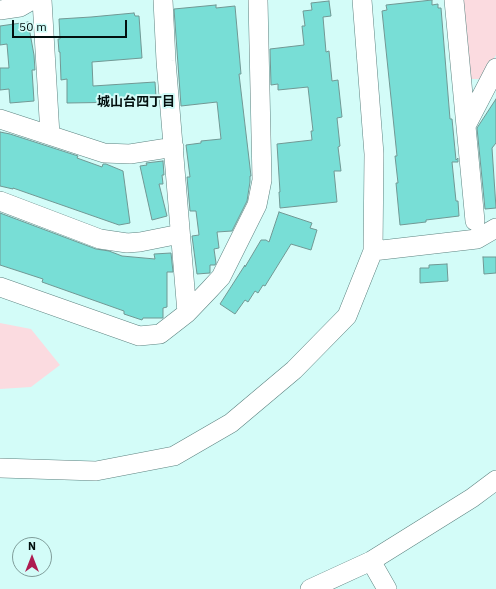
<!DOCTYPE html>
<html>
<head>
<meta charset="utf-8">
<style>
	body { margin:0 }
	#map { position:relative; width:496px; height:589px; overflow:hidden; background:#d3fcf8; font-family:"IBM Plex Sans",sans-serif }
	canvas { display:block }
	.north { position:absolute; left:12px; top:537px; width:40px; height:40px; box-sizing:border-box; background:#d3fcf8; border:1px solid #7f9d9a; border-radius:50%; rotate:0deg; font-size:11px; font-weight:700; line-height:16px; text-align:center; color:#020f0e }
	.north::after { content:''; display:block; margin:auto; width:14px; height:18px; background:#ad1c50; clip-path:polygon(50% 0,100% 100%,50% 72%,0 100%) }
	.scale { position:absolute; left:12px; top:20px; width:115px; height:18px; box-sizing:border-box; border:2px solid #020f0e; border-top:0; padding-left:5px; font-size:12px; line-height:14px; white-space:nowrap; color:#020f0e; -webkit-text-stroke:3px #d3fcf8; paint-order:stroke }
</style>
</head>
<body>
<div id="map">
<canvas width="496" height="589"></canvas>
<div class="north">N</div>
<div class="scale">50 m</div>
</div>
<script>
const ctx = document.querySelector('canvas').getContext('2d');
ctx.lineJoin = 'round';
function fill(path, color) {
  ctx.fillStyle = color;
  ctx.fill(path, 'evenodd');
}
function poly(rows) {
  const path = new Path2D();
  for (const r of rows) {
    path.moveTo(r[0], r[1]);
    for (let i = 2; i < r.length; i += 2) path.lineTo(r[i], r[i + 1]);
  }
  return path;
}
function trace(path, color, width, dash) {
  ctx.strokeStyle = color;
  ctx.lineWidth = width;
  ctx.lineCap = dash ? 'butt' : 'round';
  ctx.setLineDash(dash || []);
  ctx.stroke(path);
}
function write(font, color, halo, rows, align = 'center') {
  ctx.font = font + ' "IBM Plex Sans","Noto Sans JP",sans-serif';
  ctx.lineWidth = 4;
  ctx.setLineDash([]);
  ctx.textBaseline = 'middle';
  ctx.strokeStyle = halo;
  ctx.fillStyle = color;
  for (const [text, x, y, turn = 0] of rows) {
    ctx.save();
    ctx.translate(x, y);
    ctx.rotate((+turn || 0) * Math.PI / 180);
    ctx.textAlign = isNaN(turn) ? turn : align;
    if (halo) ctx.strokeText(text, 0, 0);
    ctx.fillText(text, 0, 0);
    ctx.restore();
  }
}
fill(poly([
	[460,0,496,0,496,55,481,79,467,79],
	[0,323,31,329,60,365,31,387,0,389]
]), '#fbdbe0');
const building = poly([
	[432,0,432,5,438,4,438,8,441,8,450,119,452,119,456,160,458,158,458,162,452,162,456,201,458,201,459,216,426,220,426,222,400,225,396,183,398,183,395,156,397,156,382,11,387,10,386,5,432,0],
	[329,1,331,16,323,17,326,52,329,51,332,81,338,80,342,117,337,118,340,146,338,147,341,171,334,171,337,202,280,208,279,192,280,192,277,144,312,140,311,131,313,131,308,87,278,90,278,84,271,85,270,49,304,45,302,26,305,26,303,11,312,10,311,3,329,1],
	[216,5,216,8,235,6,241,74,239,74,251,176,250,176,250,182,247,201,232,231,217,232,219,248,214,249,216,263,215,265,210,265,210,273,197,274,192,236,199,235,196,211,190,211,187,177,190,177,186,145,201,143,201,141,221,139,217,102,181,106,174,9,216,5],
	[134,13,135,16,139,16,142,58,92,62,93,86,155,82,156,97,133,98,133,102,67,103,67,79,61,80,60,52,59,52,58,39,60,39,59,19,91,17,134,13],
	[28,22,34,55,35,70,32,70,34,101,10,103,9,89,0,90,0,68,9,68,7,44,0,45,0,26,28,22],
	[496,99,496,143,492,148,496,208,485,209,477,128,496,99],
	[0,132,10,134,78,156,77,158,102,167,103,164,106,164,123,171,130,223,119,225,13,188,13,189,0,186,0,132],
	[163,161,164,175,162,175,163,184,159,184,167,216,152,220,140,166,147,165,146,163,163,161],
	[279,212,312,223,310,228,317,230,311,250,291,244,265,286,263,285,258,293,255,291,248,302,245,300,235,314,220,304,245,265,245,267,261,240,266,240,269,242,279,212],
	[0,213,96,249,109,251,122,256,155,259,154,254,171,253,173,272,167,272,167,307,163,308,163,318,143,318,142,320,124,314,124,311,42,282,43,279,0,265,0,213],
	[483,257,496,257,496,273,484,274,483,257],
	[447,264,448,281,420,283,420,268,429,268,429,265,447,264]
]);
fill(building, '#78ded6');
trace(building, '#719894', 1);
const minor = poly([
	[42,0,50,135],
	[163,0,166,61,187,313],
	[454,0,475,221],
	[0,10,20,7,32,0],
	[0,119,104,153,130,154,174,147],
	[467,124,496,68],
	[0,201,100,239,127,243,140,242,180,234],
	[373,251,477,239,496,228],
	[0,287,139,336,160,334,187,313,209,290,221,277,257,205,262,180,258,0],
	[0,468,96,471,174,456,231,423,294,370,347,316,373,251,374,154,362,0],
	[371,561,387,589],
	[310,589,371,561,472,498,496,480]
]);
trace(minor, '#5d8380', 20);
trace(minor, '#fff', 19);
write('bold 13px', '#020f0e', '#d3fcf8', [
	["城山台四丁目",136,102]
]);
</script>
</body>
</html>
